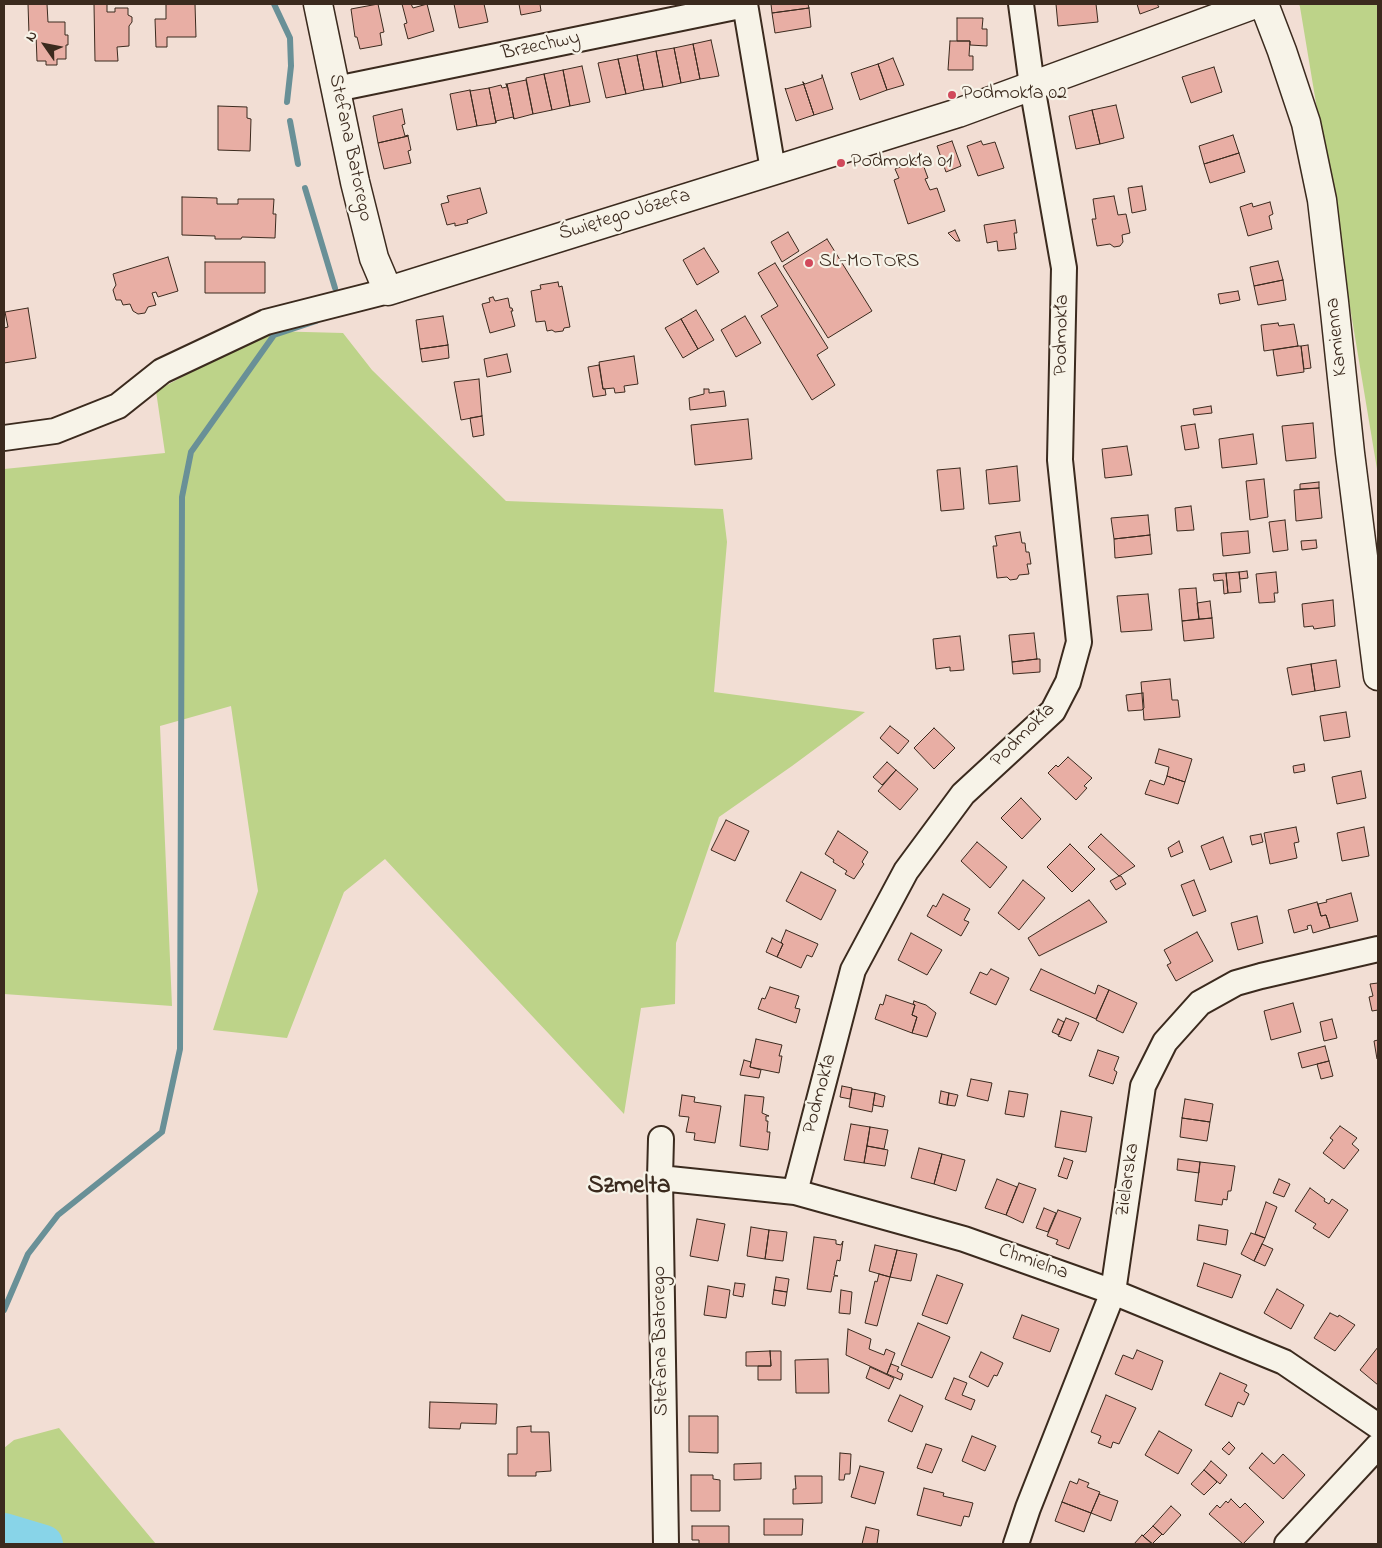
<!DOCTYPE html>
<html>
<head>
<meta charset="utf-8">
<style>
	body { margin:0 }
	#map { position:relative; width:1382px; height:1548px; overflow:hidden; background:#f2ded4; font-family:"Indie Flower",sans-serif }
	canvas { display:block }
	.frame { position:absolute; inset:0; border:5px solid #3b2a1e; pointer-events:none }
	.north { position:absolute; left:20px; top:20px; width:50px; height:50px; -webkit-text-stroke:4px #f7f3e8; paint-order:stroke; rotate:303deg; font-size:14px; font-weight:700; line-height:20px; text-align:center; color:#3b2a1e }
	.north::after { content:''; display:block; margin:auto; width:18px; height:22px; background:#3b2a1e; clip-path:polygon(50% 0,100% 100%,50% 72%,0 100%) }
</style>
</head>
<body>
<div id="map">
<canvas width="1382" height="1548"></canvas>
<div class="frame"></div>
<div class="north">N</div>
</div>
<script>
const ctx = document.querySelector('canvas').getContext('2d');
ctx.lineJoin = 'round';
function fill(path, color) {
  ctx.fillStyle = color;
  ctx.fill(path, 'evenodd');
}
function poly(rows) {
  const path = new Path2D();
  for (const r of rows) {
    path.moveTo(r[0], r[1]);
    for (let i = 2; i < r.length; i += 2) path.lineTo(r[i], r[i + 1]);
  }
  return path;
}
function trace(path, color, width, dash) {
  ctx.strokeStyle = color;
  ctx.lineWidth = width;
  ctx.lineCap = dash ? 'butt' : 'round';
  ctx.setLineDash(dash || []);
  ctx.stroke(path);
}
function write(font, color, halo, rows, align = 'center') {
  ctx.font = font + ' "Indie Flower",sans-serif';
  ctx.lineWidth = 4.5;
  ctx.setLineDash([]);
  ctx.textBaseline = 'middle';
  ctx.strokeStyle = halo;
  ctx.fillStyle = color;
  for (const [text, x, y, turn = 0] of rows) {
    ctx.save();
    ctx.translate(x, y);
    ctx.rotate((+turn || 0) * Math.PI / 180);
    ctx.textAlign = isNaN(turn) ? turn : align;
    if (halo) ctx.strokeText(text, 0, 0);
    ctx.fillText(text, 0, 0);
    ctx.restore();
  }
}
fill(poly([
	[1299,4,1378,4,1378,475,1300,7],
	[268,331,343,333,372,370,506,501,723,509,727,542,714,692,865,712,792,766,719,817,676,943,675,1004,641,1008,624,1114,385,859,344,892,287,1038,213,1030,258,891,231,706,160,726,172,1006,4,994,4,469,165,453,156,391],
	[59,1428,156,1544,4,1544,4,1448,14,1440]
]), '#bdd389');
trace(poly([
	[274,4,290,38,291,66,287,102],
	[290,121,298,164],
	[305,188,335,288],
	[4,1310,28,1254,58,1215,162,1132,180,1049,182,497,191,452,274,335,316,321]
]), '#699097', 6);
trace(poly([
	[4,1532,44,1544]
]), '#88d4e8', 38);
const building = poly([
	[28,4,47,4,48,22,65,22,65,35,68,35,68,45,66,45,66,59,57,59,57,65,46,65,46,61,37,61,36,34,29,34,28,4],
	[94,4,107,4,107,12,115,12,115,8,128,8,128,15,132,17,132,22,129,26,129,46,117,47,118,61,95,61,94,4],
	[166,4,195,4,196,37,167,37,167,47,156,47,155,19,166,19,166,4],
	[378,4,384,32,380,33,382,45,360,49,357,37,355,37,351,9,378,4],
	[402,4,411,4,413,8,427,4,434,31,408,39,404,24,407,23,402,4],
	[454,4,484,4,488,22,459,28,454,4],
	[519,4,540,4,541,11,521,15,519,4],
	[771,4,808,4,809,8,772,13,771,4],
	[1056,4,1096,4,1098,22,1058,26,1056,4],
	[1137,4,1157,4,1159,7,1140,14,1137,4],
	[809,8,811,27,775,33,772,13,809,8],
	[957,18,983,18,982,29,987,29,987,46,970,45,970,41,957,41,957,18],
	[711,40,719,76,700,79,693,44,711,40],
	[950,41,970,41,969,56,973,56,973,70,948,70,950,41],
	[693,44,700,79,681,83,674,48,693,44],
	[674,48,681,83,663,87,656,51,674,48],
	[656,51,663,87,644,90,637,55,656,51],
	[637,55,644,90,626,94,618,59,637,55],
	[893,58,904,85,887,90,878,64,893,58],
	[618,59,626,94,606,98,598,63,618,59],
	[878,64,887,90,860,100,851,73,878,64],
	[582,66,590,102,570,106,563,70,582,66],
	[1214,67,1222,92,1191,103,1182,77,1214,67],
	[563,70,570,106,552,110,544,74,563,70],
	[544,74,552,110,533,114,526,78,544,74],
	[822,75,833,109,814,115,803,82,805,84,822,78,822,75],
	[526,80,533,114,514,119,507,84,526,80],
	[803,82,814,115,796,121,785,88,786,89,804,84,803,82],
	[506,84,507,84,514,119,513,117,496,121,496,123,489,88,501,85,502,88,507,87,506,84],
	[489,88,496,123,477,126,470,91,489,88],
	[470,90,477,126,457,130,450,94,470,90],
	[1116,105,1124,138,1100,144,1092,110,1116,105],
	[218,106,247,107,247,118,251,119,250,151,218,150,218,106],
	[402,109,405,124,402,125,405,136,408,135,408,136,378,143,373,116,402,109],
	[1092,110,1100,144,1076,149,1069,116,1092,110],
	[1233,135,1239,153,1204,164,1199,146,1233,135],
	[408,136,411,150,408,151,411,163,384,169,378,143,408,136],
	[952,141,961,166,946,172,937,146,952,141],
	[981,141,983,145,995,142,1004,168,978,176,967,146,981,141],
	[1239,153,1245,172,1210,183,1204,164,1239,153],
	[921,159,928,178,925,179,930,190,937,188,945,211,908,224,894,180,899,178,895,169,921,159],
	[1142,186,1146,210,1132,213,1128,188,1142,186],
	[480,188,487,213,467,220,468,223,455,226,455,223,447,225,441,204,449,202,447,196,480,188],
	[1114,196,1118,215,1126,214,1130,233,1122,235,1123,242,1120,246,1114,247,1110,244,1097,246,1092,219,1096,219,1093,199,1114,196],
	[182,197,217,198,217,204,238,204,238,199,274,199,273,214,276,214,275,238,242,237,241,239,215,239,215,236,182,235,182,197],
	[1270,202,1273,214,1269,216,1272,229,1248,236,1240,207,1252,203,1253,207,1270,202],
	[1015,220,1017,233,1014,233,1016,249,998,251,997,241,987,243,984,225,1015,220],
	[955,230,960,241,956,241,948,233,955,230],
	[788,232,799,251,782,262,771,242,788,232],
	[827,239,872,311,828,338,783,266,827,239],
	[704,248,719,272,697,285,683,260,704,248],
	[168,257,178,291,158,297,156,292,152,293,156,305,148,307,145,313,138,314,133,311,130,304,123,305,121,300,116,300,113,290,116,285,113,274,168,257],
	[1278,261,1283,280,1254,286,1250,267,1278,261],
	[205,262,265,262,265,293,205,293,205,262],
	[775,263,828,348,817,355,835,385,812,400,761,316,778,306,758,273,775,263],
	[1283,280,1286,300,1258,305,1254,286,1283,280],
	[558,282,559,287,562,286,570,327,564,328,563,331,555,332,552,330,547,331,545,321,536,322,531,291,541,289,540,285,558,282],
	[1238,291,1240,300,1220,304,1218,294,1238,291],
	[493,297,495,301,508,298,510,308,512,308,513,311,511,311,515,326,490,333,482,304,490,302,489,298,493,297],
	[28,308,36,358,4,363,4,328,8,327,5,312,28,308],
	[696,310,714,340,698,349,681,319,696,310],
	[443,316,448,345,420,349,416,320,443,316],
	[745,316,761,343,736,357,721,330,745,316],
	[681,319,698,349,683,358,665,328,681,319],
	[1278,323,1279,326,1294,324,1298,346,1264,351,1261,325,1278,323],
	[448,345,449,358,422,362,420,349,448,345],
	[1308,345,1311,368,1304,369,1301,346,1308,345],
	[1298,346,1301,346,1304,372,1277,376,1273,350,1298,346],
	[507,354,511,372,487,377,484,359,507,354],
	[634,356,638,384,624,386,625,392,615,393,614,388,603,389,599,362,634,356],
	[599,365,603,389,605,389,606,395,593,397,588,367,599,365],
	[479,379,482,416,461,420,454,382,479,379],
	[704,389,709,389,709,393,724,391,726,406,690,410,689,398,704,394,704,389],
	[1211,406,1212,413,1194,415,1193,409,1211,406],
	[482,416,484,435,473,437,470,418,482,416],
	[748,419,752,459,695,465,691,425,748,419],
	[1313,423,1316,458,1286,461,1282,426,1313,423],
	[1195,424,1199,448,1185,450,1181,426,1195,424],
	[1253,434,1257,464,1222,468,1219,439,1253,434],
	[1127,446,1132,475,1105,478,1102,449,1127,446],
	[1017,466,1020,501,989,504,986,470,1017,466],
	[960,468,964,509,941,511,937,470,960,468],
	[1264,479,1268,517,1250,520,1246,481,1264,479],
	[1319,482,1319,488,1300,489,1300,484,1319,482],
	[1319,488,1322,518,1296,521,1294,490,1319,488],
	[1191,506,1194,530,1177,531,1175,508,1191,506],
	[1148,515,1150,535,1114,539,1111,518,1148,515],
	[1285,520,1288,550,1273,552,1269,522,1285,520],
	[1248,531,1250,553,1223,556,1221,533,1248,531],
	[1020,532,1022,543,1025,543,1026,552,1029,552,1031,564,1027,564,1029,574,1019,575,1017,579,1010,580,1007,577,997,578,993,546,997,546,995,536,1020,532],
	[1150,535,1152,554,1115,558,1114,539,1150,535],
	[1316,540,1317,548,1302,550,1301,541,1316,540],
	[1247,571,1248,578,1240,579,1239,572,1247,571],
	[1239,572,1241,592,1228,593,1226,573,1239,572],
	[1276,572,1278,593,1274,593,1275,602,1259,603,1256,574,1276,572],
	[1226,573,1228,593,1224,594,1223,580,1214,581,1213,574,1226,573],
	[1196,588,1199,619,1182,621,1179,589,1196,588],
	[1148,594,1152,630,1121,632,1117,596,1148,594],
	[1333,600,1335,626,1314,629,1313,626,1304,627,1302,604,1333,600],
	[1210,601,1212,618,1199,619,1197,603,1210,601],
	[1212,618,1214,638,1184,641,1182,621,1212,618],
	[1034,633,1037,659,1012,662,1009,635,1034,633],
	[960,636,964,670,950,671,950,667,936,669,933,639,960,636],
	[1037,659,1040,659,1040,672,1013,674,1012,662,1037,659],
	[1336,660,1340,687,1315,691,1311,664,1336,660],
	[1311,664,1315,691,1292,695,1287,668,1311,664],
	[1170,679,1172,700,1178,700,1180,717,1144,720,1141,682,1170,679],
	[1143,693,1144,708,1142,710,1128,711,1126,695,1143,693],
	[1346,712,1350,737,1324,741,1320,716,1346,712],
	[890,726,909,741,898,754,880,738,890,726],
	[934,728,955,748,934,769,914,748,934,728],
	[1159,749,1192,759,1185,782,1167,776,1169,767,1155,763,1159,749],
	[1068,757,1092,778,1084,786,1087,788,1076,800,1048,773,1056,765,1058,767,1068,757],
	[887,762,896,770,882,785,873,777,887,762],
	[1304,764,1305,771,1294,773,1293,766,1304,764],
	[896,770,918,789,900,810,878,791,896,770],
	[1361,771,1366,798,1337,804,1332,777,1361,771],
	[1167,776,1185,782,1178,804,1145,794,1150,780,1164,785,1167,776],
	[1021,798,1041,819,1022,839,1001,818,1021,798],
	[726,820,749,831,735,861,711,850,726,820],
	[1296,827,1299,842,1294,843,1297,858,1270,864,1264,833,1296,827],
	[1364,827,1369,856,1342,861,1337,833,1364,827],
	[838,831,868,852,862,862,864,864,854,879,845,874,847,871,833,862,834,860,825,854,838,831],
	[1101,834,1135,866,1119,876,1088,847,1101,834],
	[1261,834,1263,842,1252,845,1250,836,1261,834],
	[1223,837,1232,862,1210,870,1201,846,1223,837],
	[1179,841,1183,852,1171,857,1168,848,1179,841],
	[977,842,1007,867,990,888,961,861,977,842],
	[1070,844,1095,869,1072,892,1047,867,1070,844],
	[801,872,836,890,821,920,786,901,801,872],
	[1119,876,1121,876,1126,884,1116,890,1110,881,1119,876],
	[1023,880,1045,898,1019,930,998,913,1023,880],
	[1194,880,1206,911,1193,916,1181,885,1194,880],
	[1351,893,1358,921,1330,928,1326,915,1321,916,1318,904,1327,902,1326,900,1351,893],
	[943,894,970,909,964,920,969,922,961,936,927,916,933,905,936,907,943,894],
	[1089,900,1107,922,1039,956,1028,938,1089,900],
	[1317,902,1321,916,1326,915,1330,928,1313,933,1311,925,1307,926,1308,929,1294,933,1288,910,1317,902],
	[1257,916,1263,943,1238,950,1231,923,1257,916],
	[786,930,818,944,812,957,807,955,801,968,777,957,783,944,781,942,786,930],
	[1197,932,1213,961,1176,981,1167,965,1171,963,1164,950,1197,932],
	[911,933,942,950,927,975,898,960,911,933],
	[772,938,783,944,777,957,766,952,772,938],
	[991,969,1009,978,996,1005,970,993,980,972,987,975,991,969],
	[1041,969,1095,994,1098,985,1109,990,1096,1019,1030,990,1041,969],
	[1378,983,1378,1010,1372,1011,1369,997,1373,996,1370,984,1378,983],
	[770,987,799,996,795,1008,800,1009,796,1023,758,1009,762,998,765,999,770,987],
	[1109,990,1137,1003,1123,1033,1096,1020,1109,990],
	[886,995,915,1005,912,1015,917,1017,912,1033,875,1019,880,1004,883,1005,886,995],
	[914,1001,926,1005,936,1013,927,1037,912,1033,917,1017,912,1015,915,1005,913,1004,914,1001],
	[1293,1003,1301,1032,1271,1040,1264,1011,1293,1003],
	[1066,1018,1079,1023,1071,1041,1058,1036,1066,1018],
	[1058,1019,1064,1022,1059,1035,1052,1032,1058,1019],
	[1332,1019,1337,1038,1324,1041,1320,1022,1332,1019],
	[756,1039,782,1045,779,1056,782,1056,779,1073,750,1067,756,1039],
	[1378,1040,1378,1059,1377,1059,1374,1041,1378,1040],
	[1325,1046,1329,1061,1302,1068,1298,1053,1325,1046],
	[1098,1050,1119,1057,1114,1070,1117,1072,1113,1084,1089,1076,1098,1050],
	[744,1060,751,1062,750,1067,761,1070,759,1078,740,1075,744,1060],
	[1329,1061,1333,1076,1321,1079,1317,1064,1329,1061],
	[971,1079,992,1083,988,1101,967,1096,971,1079],
	[842,1086,852,1088,850,1099,840,1097,842,1086],
	[852,1089,875,1093,872,1112,849,1107,852,1089],
	[941,1091,949,1093,947,1105,939,1103,941,1091],
	[1009,1091,1028,1094,1024,1117,1005,1114,1009,1091],
	[875,1093,885,1096,883,1107,873,1105,875,1093],
	[949,1093,958,1095,955,1106,947,1105,949,1093],
	[682,1095,695,1097,694,1102,721,1106,715,1143,694,1140,695,1133,686,1132,689,1117,679,1116,682,1095],
	[745,1095,764,1097,762,1113,769,1116,766,1116,766,1121,768,1121,767,1132,770,1132,768,1150,740,1146,745,1095],
	[1185,1099,1213,1104,1210,1122,1182,1118,1185,1099],
	[1061,1111,1092,1117,1086,1152,1055,1147,1061,1111],
	[1182,1118,1210,1122,1207,1141,1180,1137,1182,1118],
	[851,1124,870,1127,864,1163,844,1160,851,1124],
	[1340,1126,1357,1138,1352,1144,1359,1150,1344,1169,1323,1153,1333,1140,1330,1138,1340,1126],
	[870,1127,888,1130,884,1149,867,1146,870,1127],
	[867,1146,888,1150,885,1166,864,1163,867,1146],
	[919,1148,942,1154,934,1184,911,1178,919,1148],
	[942,1154,965,1160,956,1191,934,1184,942,1154],
	[1064,1158,1073,1161,1067,1179,1058,1176,1064,1158],
	[1178,1159,1200,1162,1199,1173,1177,1170,1178,1159],
	[1200,1162,1235,1166,1231,1191,1228,1191,1227,1200,1223,1199,1222,1205,1195,1201,1200,1162],
	[997,1179,1017,1187,1006,1215,985,1208,997,1179],
	[1279,1179,1290,1184,1284,1197,1273,1193,1279,1179],
	[1019,1183,1036,1189,1023,1223,1006,1215,1019,1183],
	[1310,1188,1325,1199,1324,1201,1329,1204,1332,1199,1348,1210,1329,1238,1313,1228,1316,1224,1295,1211,1310,1188],
	[1266,1202,1277,1207,1265,1238,1255,1234,1266,1202],
	[1044,1208,1056,1213,1048,1232,1036,1228,1044,1208],
	[1058,1210,1081,1218,1069,1249,1056,1244,1058,1240,1047,1236,1058,1210],
	[697,1219,725,1224,718,1261,690,1256,697,1219],
	[1199,1225,1228,1230,1226,1245,1197,1240,1199,1225],
	[751,1227,769,1230,765,1259,747,1256,751,1227],
	[769,1230,787,1232,783,1261,765,1259,769,1230],
	[1251,1233,1265,1238,1254,1261,1241,1254,1251,1233],
	[814,1237,836,1240,836,1244,841,1245,843,1241,840,1261,837,1260,834,1275,838,1276,834,1276,831,1292,807,1289,814,1237],
	[1262,1244,1273,1249,1265,1266,1254,1261,1262,1244],
	[875,1245,897,1250,890,1277,869,1271,875,1245],
	[897,1250,917,1254,911,1281,890,1277,897,1250],
	[1204,1263,1241,1275,1232,1298,1197,1286,1204,1263],
	[879,1274,890,1277,877,1326,865,1323,875,1281,877,1282,879,1274],
	[937,1275,963,1284,947,1324,922,1315,937,1275],
	[776,1277,789,1279,787,1292,774,1290,776,1277],
	[735,1283,745,1284,743,1297,733,1295,735,1283],
	[708,1286,730,1290,726,1318,704,1315,708,1286],
	[1277,1289,1304,1305,1291,1329,1264,1313,1277,1289],
	[774,1290,787,1292,785,1306,772,1304,774,1290],
	[841,1290,852,1292,850,1314,839,1313,841,1290],
	[1330,1313,1338,1317,1339,1315,1355,1325,1335,1351,1314,1338,1330,1313],
	[1022,1315,1059,1329,1050,1352,1013,1338,1022,1315],
	[918,1323,950,1337,932,1378,901,1365,918,1323],
	[848,1329,871,1339,869,1349,884,1355,886,1349,895,1353,887,1374,846,1355,848,1329],
	[1378,1347,1378,1385,1360,1370,1378,1347],
	[1137,1350,1163,1361,1152,1390,1115,1374,1123,1355,1133,1359,1137,1350],
	[770,1351,781,1351,781,1380,758,1380,758,1366,771,1366,770,1351],
	[770,1351,771,1366,746,1366,746,1352,770,1351],
	[981,1352,1003,1363,997,1376,994,1375,988,1387,969,1377,981,1352],
	[828,1359,829,1393,796,1393,795,1360,828,1359],
	[891,1364,899,1367,897,1371,903,1374,901,1380,887,1374,891,1364],
	[870,1367,894,1378,889,1389,866,1378,870,1367],
	[1220,1373,1247,1385,1244,1391,1249,1394,1244,1405,1238,1402,1232,1417,1205,1405,1220,1373],
	[954,1378,967,1383,962,1395,975,1400,971,1410,945,1399,954,1378],
	[900,1395,923,1406,912,1432,888,1421,900,1395],
	[1106,1395,1136,1408,1119,1444,1113,1442,1111,1448,1098,1443,1101,1436,1091,1432,1106,1395],
	[430,1402,497,1404,496,1424,461,1423,460,1429,429,1428,430,1402],
	[689,1416,718,1416,718,1453,689,1452,689,1416],
	[531,1426,531,1432,549,1432,551,1471,536,1472,536,1476,508,1476,508,1454,517,1454,517,1427,531,1426],
	[1159,1431,1192,1450,1178,1474,1145,1455,1159,1431],
	[972,1436,996,1446,985,1471,962,1461,972,1436],
	[1229,1442,1235,1448,1229,1455,1222,1449,1229,1442],
	[926,1444,942,1449,932,1473,917,1468,926,1444],
	[840,1453,851,1454,850,1474,845,1474,844,1480,839,1480,840,1453],
	[1262,1453,1274,1464,1283,1454,1305,1475,1283,1499,1249,1468,1262,1453],
	[1211,1461,1227,1475,1220,1484,1204,1470,1211,1461],
	[761,1463,761,1479,734,1480,734,1464,761,1463],
	[860,1466,884,1472,875,1504,851,1497,860,1466],
	[1204,1470,1217,1482,1204,1495,1191,1484,1204,1470],
	[691,1475,713,1475,713,1479,720,1480,720,1511,691,1511,691,1475],
	[795,1476,822,1476,822,1503,793,1504,793,1489,796,1489,795,1476],
	[1079,1479,1089,1483,1087,1487,1100,1492,1091,1513,1062,1502,1070,1481,1077,1484,1079,1479],
	[924,1488,944,1493,943,1496,973,1503,969,1517,964,1516,961,1526,917,1515,924,1488],
	[1099,1494,1118,1501,1111,1521,1091,1513,1099,1494],
	[1231,1499,1240,1508,1245,1503,1264,1522,1243,1544,1209,1514,1217,1505,1220,1508,1226,1501,1228,1503,1231,1499],
	[1062,1502,1091,1513,1084,1532,1055,1521,1062,1502],
	[1171,1506,1181,1515,1163,1535,1153,1526,1171,1506],
	[764,1519,803,1519,802,1535,764,1535,764,1519],
	[692,1526,729,1526,729,1544,699,1544,699,1540,692,1540,692,1526],
	[1153,1526,1162,1534,1152,1544,1143,1536,1153,1526],
	[866,1527,879,1530,877,1544,862,1544,866,1527],
	[1142,1535,1143,1536,1153,1544,1134,1544,1142,1535]
]);
fill(building, '#e8aea4');
trace(building, '#3b2a1e', 1);
const minor = poly([
	[745,4,773,170],
	[336,89,745,5],
	[4,438,55,431,118,406,162,371,266,322,388,291],
	[661,1139,660,1178,666,1544],
	[660,1178,795,1192,964,1239,1113,1292,1284,1362,1378,1426],
	[795,1192,853,970,906,871,963,794,1053,711,1068,682,1079,642,1060,460,1064,268,1032,86,1021,4],
	[1016,1544,1028,1508,1113,1292,1143,1086,1165,1042,1200,1003,1236,983,1261,976,1378,949],
	[1287,1544,1378,1446]
]);
const tertiary = poly([
	[318,4,355,182,374,258,388,291,958,113,1255,4],
	[1264,4,1282,51,1306,123,1322,200,1334,302,1350,453,1378,676]
]);
trace(minor, '#3b2a1e', 28);
trace(tertiary, '#3b2a1e', 31);
trace(minor, '#f7f3e8', 24);
trace(tertiary, '#f7f3e8', 28);
for (const [x, y, r, color] of [
	[952,95,5,"#d1495b"],
	[841,163,5,"#d1495b"],
	[809,263,5,"#d1495b"]
]) {
  const dot = new Path2D();
  dot.arc(x, y, r, 0, 2 * Math.PI);
  ctx.fillStyle = color;
  ctx.fill(dot);
  trace(dot, '#f7f3e8', 2);
}
write('20px', '#3b2a1e', '#f7f3e8', [
	["Brzechwy",541,47,-12],
	["Stefana Batorego",349,148,78],
	["Świętego Józefa",625,216,-17],
	["Podmokła",1063,335,-89],
	["Kamienna",1338,337,-96],
	["Podmokła",1024,736,-45],
	["Podmokła",821,1094,-75],
	["Zielarska",1129,1180,-82],
	["Chmielna",1033,1263,20],
	["Stefana Batorego",662,1341,-91]
]);
write('20px', '#3b2a1e', '#f7f3e8', [
	["Podmokła 02",962,95],
	["Podmokła 01",851,163],
	["SL-MOTORS",819,263]
], 'left');
write('bold 25px', '#3b2a1e', '#f7f3e8', [
	["Szmelta",629,1188]
]);
</script>
</body>
</html>
